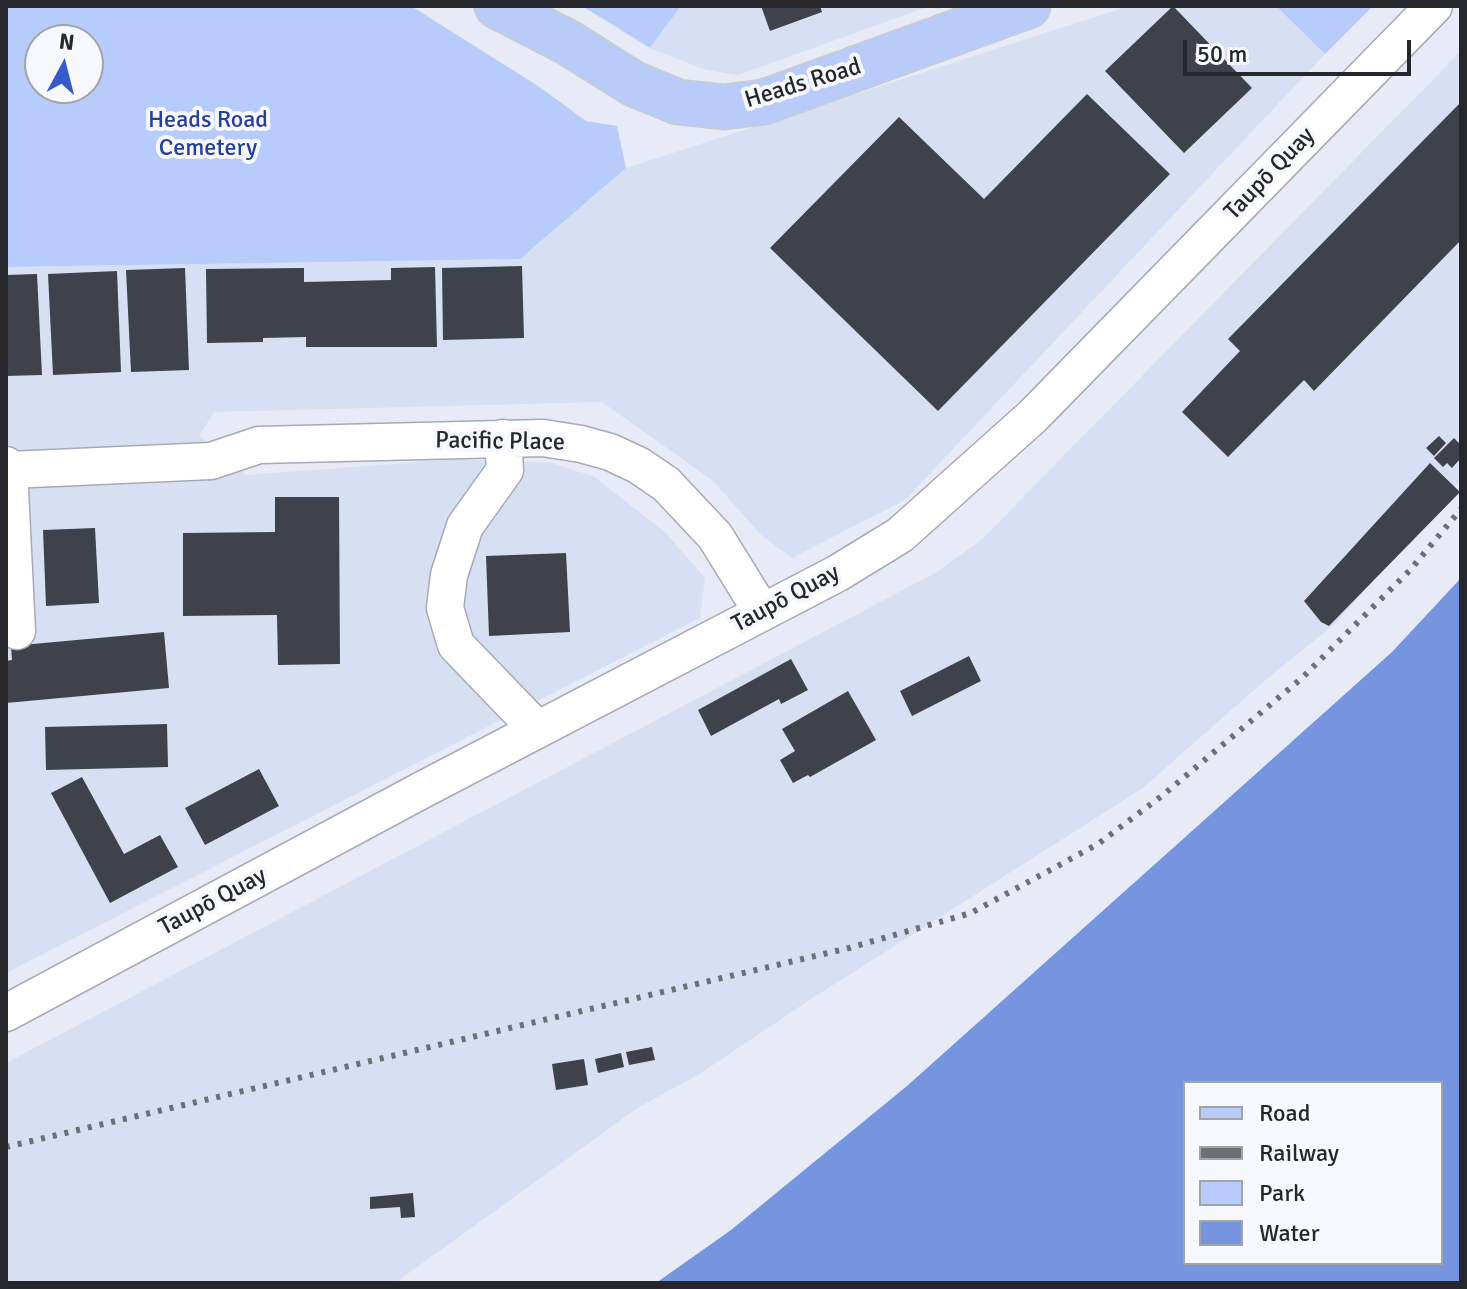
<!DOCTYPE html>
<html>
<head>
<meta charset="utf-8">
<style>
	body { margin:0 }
	#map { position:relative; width:1467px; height:1289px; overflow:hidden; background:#e6ebf7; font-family:Signika,sans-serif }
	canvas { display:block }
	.frame { position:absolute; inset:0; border:8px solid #26272c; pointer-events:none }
	.legend { position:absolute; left:1183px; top:1081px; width:260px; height:184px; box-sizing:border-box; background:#f6f8fd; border:2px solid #a3a4a9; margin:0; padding:10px 14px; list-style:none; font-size:24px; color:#26272c }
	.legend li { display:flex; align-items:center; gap:16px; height:40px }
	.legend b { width:40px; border:2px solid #a3a4a9 }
	.north { position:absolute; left:24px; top:24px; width:80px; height:80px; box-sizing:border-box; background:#f6f8fd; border:2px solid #a3a4a9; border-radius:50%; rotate:7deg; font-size:22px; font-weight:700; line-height:32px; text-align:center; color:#26272c }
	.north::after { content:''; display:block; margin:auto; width:28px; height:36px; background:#375acb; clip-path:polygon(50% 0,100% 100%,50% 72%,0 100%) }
	.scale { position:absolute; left:1183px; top:40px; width:228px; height:36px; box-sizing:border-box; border:4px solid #26272c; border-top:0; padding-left:10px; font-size:24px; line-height:28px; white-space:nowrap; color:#26272c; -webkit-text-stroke:6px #f6f8fd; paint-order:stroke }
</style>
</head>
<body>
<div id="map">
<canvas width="1467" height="1289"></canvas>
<div class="frame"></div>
<ul class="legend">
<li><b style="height:10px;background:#b9ccf9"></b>Road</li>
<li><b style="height:10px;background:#6c6f76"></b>Railway</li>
<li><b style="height:22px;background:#b8ccfb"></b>Park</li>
<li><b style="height:22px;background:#7794df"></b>Water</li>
</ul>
<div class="north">N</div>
<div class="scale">50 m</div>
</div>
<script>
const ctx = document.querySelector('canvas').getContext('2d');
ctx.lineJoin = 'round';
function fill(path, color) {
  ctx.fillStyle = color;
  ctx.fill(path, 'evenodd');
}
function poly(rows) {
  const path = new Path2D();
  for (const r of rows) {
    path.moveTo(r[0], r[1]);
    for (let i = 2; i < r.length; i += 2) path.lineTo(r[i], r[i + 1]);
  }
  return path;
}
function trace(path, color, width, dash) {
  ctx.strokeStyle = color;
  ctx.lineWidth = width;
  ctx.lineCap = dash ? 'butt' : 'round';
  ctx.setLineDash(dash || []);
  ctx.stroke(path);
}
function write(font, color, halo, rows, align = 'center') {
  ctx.font = font + ' Signika,sans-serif';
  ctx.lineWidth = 8;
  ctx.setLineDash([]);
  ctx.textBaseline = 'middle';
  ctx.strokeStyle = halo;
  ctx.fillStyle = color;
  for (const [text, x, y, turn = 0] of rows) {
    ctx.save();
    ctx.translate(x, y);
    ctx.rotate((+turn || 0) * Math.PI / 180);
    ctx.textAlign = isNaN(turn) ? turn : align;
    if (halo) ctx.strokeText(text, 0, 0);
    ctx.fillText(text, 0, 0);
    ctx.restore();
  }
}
fill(poly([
	[681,6,930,6,738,75,706,70,650,48],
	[1129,6,1276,6,1325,54,905,500,792,558,761,535,713,481,602,402,214,412,199,436,246,475,459,459,551,463,593,476,665,532,705,578,700,618,6,973,6,267,519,259,626,168],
	[1461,51,1461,480,1336,623,1263,682,1143,788,808,1001,698,1075,639,1107,395,1283,6,1283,6,1063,937,572,981,540]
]), '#d7e0f2');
fill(poly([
	[6,6,411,6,538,86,586,121,617,126,626,168,520,259,6,267],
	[88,40,88,88,40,88,40,40],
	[582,6,681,6,650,48],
	[1276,6,1373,6,1325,54]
]), '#b8ccfb');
fill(poly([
	[1461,578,1461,1283,656,1283,731,1230,907,1086,1392,652],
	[1185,1083,1441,1083,1441,1263,1185,1263]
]), '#7794df');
fill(poly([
	[761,6,820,6,822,12,770,31],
	[1173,6,1252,88,1184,153,1105,71],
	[1087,94,1170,174,938,411,770,248,899,117,984,199],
	[1461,102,1461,240,1314,391,1304,380,1228,457,1182,412,1240,351,1228,339],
	[522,266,524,338,443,340,442,268],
	[435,267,437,347,306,347,306,337,263,338,263,342,207,343,206,269,304,268,304,282,391,280,391,268],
	[185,268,189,370,131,372,126,270],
	[117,271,121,372,53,375,48,274],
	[37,274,42,375,6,376,6,275],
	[1439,436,1446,443,1434,456,1426,448],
	[1454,438,1461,445,1461,458,1452,468,1447,463,1443,467,1434,458],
	[1430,463,1460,492,1329,626,1321,622,1304,601],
	[275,497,339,497,340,664,278,665,277,615,183,616,183,533,275,532],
	[95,528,99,603,46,606,43,530],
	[566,553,570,632,489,636,486,556],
	[164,632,169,688,6,703,6,661,12,660,11,646],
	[969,656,981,681,912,716,900,691],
	[791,659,808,690,781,704,779,699,711,736,698,710],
	[848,691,876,740,810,777,808,775,793,783,780,760,795,751,782,729],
	[167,724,168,767,46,770,45,727],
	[259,769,279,806,205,845,185,808],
	[82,777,124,854,160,835,178,867,110,903,51,793],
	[652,1047,655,1060,629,1065,626,1052],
	[621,1053,624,1067,598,1073,595,1059],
	[584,1059,588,1085,556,1090,552,1064],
	[413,1193,415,1217,401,1218,400,1207,370,1209,370,1197]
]), '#3e424b');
const minor = poly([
	[503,438,505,470,465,526,449,575,445,608,456,645,537,729],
	[6,465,9,470,17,631],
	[9,470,211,461,259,445,543,438,581,444,610,452,638,465,666,484,715,536,762,612],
	[6,1013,422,790,838,573,900,535,1033,416,1434,6]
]);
const major = poly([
	[497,6,567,42,634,84,678,102,724,107,764,102,1028,6]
]);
trace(minor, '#a5aab5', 39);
trace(major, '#cbcbcc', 47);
trace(minor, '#fff', 36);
trace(major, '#b9ccf9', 44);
trace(poly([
	[6,1147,849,948,971,913,1098,844,1163,795,1302,678,1411,569,1461,509]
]), '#6c6f76', 6, [4, 8]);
write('24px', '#26272c', '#f6f8fd', [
	["Heads Road",803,84,-17],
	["Taupō Quay",1270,174,-46],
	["Pacific Place",500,442,1],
	["Taupō Quay",786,599,-28],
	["Taupō Quay",213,902,-28]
]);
write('24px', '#264097', '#f6f8fd', [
	["Heads Road",208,121],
	["Cemetery",208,149]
]);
</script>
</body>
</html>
